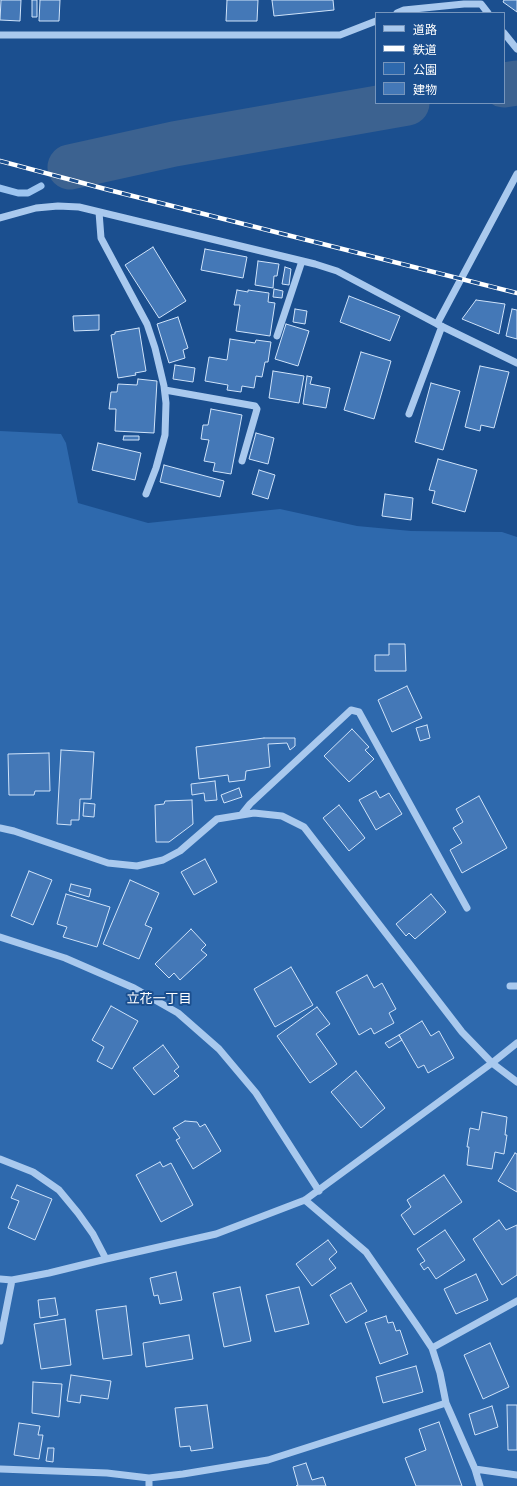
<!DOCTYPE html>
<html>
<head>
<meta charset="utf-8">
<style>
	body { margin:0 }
	#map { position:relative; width:517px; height:1486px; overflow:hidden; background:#1b4f8f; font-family:"Fira Sans","Noto Sans JP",sans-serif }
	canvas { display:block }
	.legend { position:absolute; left:375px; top:12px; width:130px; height:92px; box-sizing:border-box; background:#1b4f8f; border:1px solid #7695bc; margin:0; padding:5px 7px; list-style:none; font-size:12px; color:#fff }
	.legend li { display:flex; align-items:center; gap:8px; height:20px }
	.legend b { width:20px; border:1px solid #7695bc }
</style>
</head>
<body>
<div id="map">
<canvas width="517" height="1486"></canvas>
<ul class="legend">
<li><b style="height:5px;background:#a9c9ee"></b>道路</li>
<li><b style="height:5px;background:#fff"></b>鉄道</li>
<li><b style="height:11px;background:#2e69ad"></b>公園</li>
<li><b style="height:11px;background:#4478b7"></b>建物</li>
</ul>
</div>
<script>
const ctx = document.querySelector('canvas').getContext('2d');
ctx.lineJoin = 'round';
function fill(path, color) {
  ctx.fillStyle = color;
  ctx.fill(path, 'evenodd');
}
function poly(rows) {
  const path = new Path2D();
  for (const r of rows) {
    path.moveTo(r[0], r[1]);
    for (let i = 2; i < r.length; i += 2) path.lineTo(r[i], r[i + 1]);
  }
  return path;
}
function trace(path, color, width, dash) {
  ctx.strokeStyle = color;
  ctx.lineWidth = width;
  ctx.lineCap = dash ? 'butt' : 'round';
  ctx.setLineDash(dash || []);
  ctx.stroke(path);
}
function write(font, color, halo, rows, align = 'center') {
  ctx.font = font + ' "Fira Sans","Noto Sans JP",sans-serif';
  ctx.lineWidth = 4;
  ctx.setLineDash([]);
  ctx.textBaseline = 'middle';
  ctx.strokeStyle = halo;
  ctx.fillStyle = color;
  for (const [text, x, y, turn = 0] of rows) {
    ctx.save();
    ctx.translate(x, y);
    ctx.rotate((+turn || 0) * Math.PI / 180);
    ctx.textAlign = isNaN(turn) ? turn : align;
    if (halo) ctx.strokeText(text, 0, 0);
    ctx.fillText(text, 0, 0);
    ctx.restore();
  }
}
fill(poly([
	[0,431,61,434,66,443,78,503,148,523,280,509,357,526,411,531,502,532,517,537,517,1486,0,1486]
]), '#2e69ad');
trace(poly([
	[0,188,18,193,28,193,41,186]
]), '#9cc4f0', 7);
trace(poly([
	[504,85,517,83],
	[70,167,174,144,407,103]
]), '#3c6290', 45);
const building = poly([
	[1,0,21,0,20,21,0,20,1,0],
	[32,0,37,0,37,17,32,17,32,0],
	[40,0,60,0,59,21,39,21,40,0],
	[227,0,258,0,257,21,226,21,227,0],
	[272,0,333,0,334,10,274,16,272,0],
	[504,0,517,0,517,12,503,2,504,0],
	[153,247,186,301,159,318,125,265,153,247],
	[205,249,247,257,243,278,201,270,205,249],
	[258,261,279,264,277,276,274,276,273,288,255,285,258,261],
	[285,267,291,269,289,285,282,284,285,267],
	[274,289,283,291,282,298,273,297,274,289],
	[237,290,248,292,248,290,269,293,268,302,275,303,270,336,236,331,240,305,234,305,237,290],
	[349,296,400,316,390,341,340,322,349,296],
	[476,300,505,304,499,334,462,319,476,300],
	[295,309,307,311,305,324,293,322,295,309],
	[512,309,517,310,517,339,506,336,512,309],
	[99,315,99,330,74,331,73,316,99,315],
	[178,317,188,348,183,350,185,358,169,363,157,324,178,317],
	[286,324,309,331,298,366,275,359,286,324],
	[139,328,146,371,135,373,136,375,118,378,111,335,115,334,115,332,139,328],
	[230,339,255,343,256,340,271,342,268,362,265,362,262,377,256,376,254,388,242,386,241,392,227,390,228,385,205,381,209,357,227,360,230,339],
	[361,352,391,361,374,419,344,410,361,352],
	[175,365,195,368,193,382,173,379,175,365],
	[480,366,509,372,494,428,481,425,480,431,465,427,480,366],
	[273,371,304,376,299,403,269,398,273,371],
	[307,376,312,377,310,384,330,388,326,408,303,404,307,376],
	[138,379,157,381,154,433,115,431,116,409,109,409,111,392,117,392,118,384,137,385,138,379],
	[431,383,460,391,443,450,415,442,431,383],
	[211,409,242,415,231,474,213,471,215,463,204,461,209,440,201,439,203,425,208,425,211,409],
	[256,433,274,438,268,464,249,459,256,433],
	[124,436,139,436,139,440,123,440,124,436],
	[98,443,141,453,135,480,92,470,98,443],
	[438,459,477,470,465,512,432,503,435,491,429,490,438,459],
	[164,465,224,481,220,497,160,482,164,465],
	[259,470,275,475,268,499,252,494,259,470],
	[385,494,413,498,411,520,382,516,385,494],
	[389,644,405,644,406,671,375,671,375,655,389,655,389,644],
	[407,686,422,718,392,732,378,700,407,686],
	[427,725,430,738,420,741,416,728,427,725],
	[352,729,369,747,365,750,374,759,349,782,324,756,352,729],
	[264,738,295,738,295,746,290,750,287,743,268,744,270,767,246,771,245,780,229,782,228,775,199,779,196,747,264,738],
	[61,750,94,752,91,799,80,799,79,820,71,820,71,825,57,824,61,750],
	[49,753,50,791,35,791,34,795,9,795,8,754,49,753],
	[215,781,217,800,205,801,204,793,192,795,191,784,215,781],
	[239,788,242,797,224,803,221,795,239,788],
	[376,791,380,798,389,793,402,814,376,830,359,800,376,791],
	[479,796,507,848,462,873,450,850,462,843,453,828,463,822,456,809,479,796],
	[192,800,193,824,169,842,156,842,155,805,164,804,165,801,192,800],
	[84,803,95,804,94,817,83,816,84,803],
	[339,805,365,838,349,851,323,818,339,805],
	[205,859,217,882,194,895,181,872,205,859],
	[29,871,52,880,33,925,11,916,29,871],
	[130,880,159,893,145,925,152,928,139,959,103,944,130,880],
	[71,884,91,889,89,897,69,891,71,884],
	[66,894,110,907,97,947,63,937,67,927,57,924,66,894],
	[431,894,446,912,415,939,409,933,406,936,396,924,431,894],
	[191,929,206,945,201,950,207,955,180,980,174,973,169,978,155,964,191,929],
	[291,967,313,1005,275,1027,254,989,291,967],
	[367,975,374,988,382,983,396,1009,389,1013,394,1023,374,1034,371,1028,359,1035,336,992,367,975],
	[111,1006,138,1021,112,1069,97,1061,104,1047,92,1040,111,1006],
	[317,1007,330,1024,316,1034,337,1064,310,1083,277,1036,317,1007],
	[422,1021,431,1036,439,1031,454,1058,428,1073,424,1065,418,1068,399,1035,422,1021],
	[399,1035,402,1040,389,1048,385,1043,399,1035],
	[163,1045,179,1067,174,1071,179,1076,154,1095,133,1068,163,1045],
	[356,1071,385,1108,361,1128,331,1092,356,1071],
	[482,1112,507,1117,505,1135,507,1135,504,1154,495,1152,492,1169,467,1165,469,1147,467,1147,470,1128,479,1130,482,1112],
	[185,1121,197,1122,200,1127,205,1124,221,1151,193,1169,176,1140,180,1138,173,1128,185,1121],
	[515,1153,517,1154,517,1192,498,1181,515,1153],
	[160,1162,163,1167,171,1163,193,1205,161,1222,136,1175,160,1162],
	[444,1175,462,1202,414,1235,401,1215,411,1207,407,1200,444,1175],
	[17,1185,52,1199,35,1240,8,1228,19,1201,11,1198,17,1185],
	[499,1220,506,1230,517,1225,517,1275,502,1285,473,1239,499,1220],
	[445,1230,465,1260,436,1279,428,1267,424,1270,420,1264,425,1261,417,1249,445,1230],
	[328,1240,337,1252,329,1259,336,1268,312,1286,296,1264,328,1240],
	[176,1272,182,1300,160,1304,158,1295,154,1296,150,1278,176,1272],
	[476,1274,488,1300,456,1314,444,1289,476,1274],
	[351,1283,367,1311,346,1323,330,1295,351,1283],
	[240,1287,251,1341,224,1347,213,1293,240,1287],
	[299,1287,309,1324,275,1332,266,1295,299,1287],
	[55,1298,58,1315,40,1318,38,1300,55,1298],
	[126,1306,132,1355,103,1359,96,1310,126,1306],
	[386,1316,388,1323,393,1322,396,1331,400,1330,408,1354,380,1364,365,1323,386,1316],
	[65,1319,71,1365,41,1369,34,1324,65,1319],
	[189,1335,193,1359,146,1367,143,1343,189,1335],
	[490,1343,509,1387,483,1399,464,1355,490,1343],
	[416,1366,423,1392,383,1403,376,1377,416,1366],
	[71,1375,111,1381,108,1399,81,1395,80,1403,67,1401,71,1375],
	[33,1382,62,1384,59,1417,32,1413,33,1382],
	[207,1405,213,1448,191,1451,190,1446,180,1447,175,1408,207,1405],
	[507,1405,517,1405,517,1450,508,1450,507,1405],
	[492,1406,498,1427,475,1435,469,1414,492,1406],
	[439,1422,462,1486,416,1486,405,1458,426,1450,419,1429,439,1422],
	[19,1423,40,1426,38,1435,43,1435,39,1459,14,1455,19,1423],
	[48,1448,54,1448,53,1462,46,1461,48,1448],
	[306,1463,312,1480,323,1477,326,1486,296,1486,298,1485,293,1467,306,1463]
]);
fill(building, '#4478b7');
trace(building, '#cfe3fa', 1);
trace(poly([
	[397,13,404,10,464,4,481,4,488,13],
	[504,33,517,49],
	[0,35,340,35,376,21],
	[99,212,101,238,147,324,155,348,164,386,166,403,165,435,156,468,146,494],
	[0,218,36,208,58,206,79,207,315,264,337,271,437,324,517,363],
	[437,324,517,174],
	[277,336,302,261],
	[165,390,255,406,257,409,242,461],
	[409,414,442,326],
	[242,814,250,804,351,710,359,712,467,908],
	[0,828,14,831,108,863,137,866,163,860,180,851,217,819,254,813,282,816,304,827,462,1032,492,1063,517,1082],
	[0,937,65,958,134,988,178,1013,219,1049,256,1093,319,1191],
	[510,986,517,986],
	[0,1159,33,1172,59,1190,78,1213,93,1234,106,1259],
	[305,1200,366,1252,418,1327,432,1348,440,1373,446,1403,475,1469,480,1486],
	[0,1279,12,1280,49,1273,106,1259,216,1234,305,1200,492,1063,517,1043],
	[0,1341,12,1280],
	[432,1348,517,1301],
	[0,1469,107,1473,149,1478,183,1474,268,1460,446,1403],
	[475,1469,517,1475],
	[149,1478,149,1486]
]), '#a9c9ee', 7);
const rail = poly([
	[0,161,109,190,517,293]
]);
trace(rail, '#fff', 4.5);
trace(rail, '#1b4f8f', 3, [9]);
write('13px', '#fff', '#1b4f8f', [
	["立花一丁目",159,999]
]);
</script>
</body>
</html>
